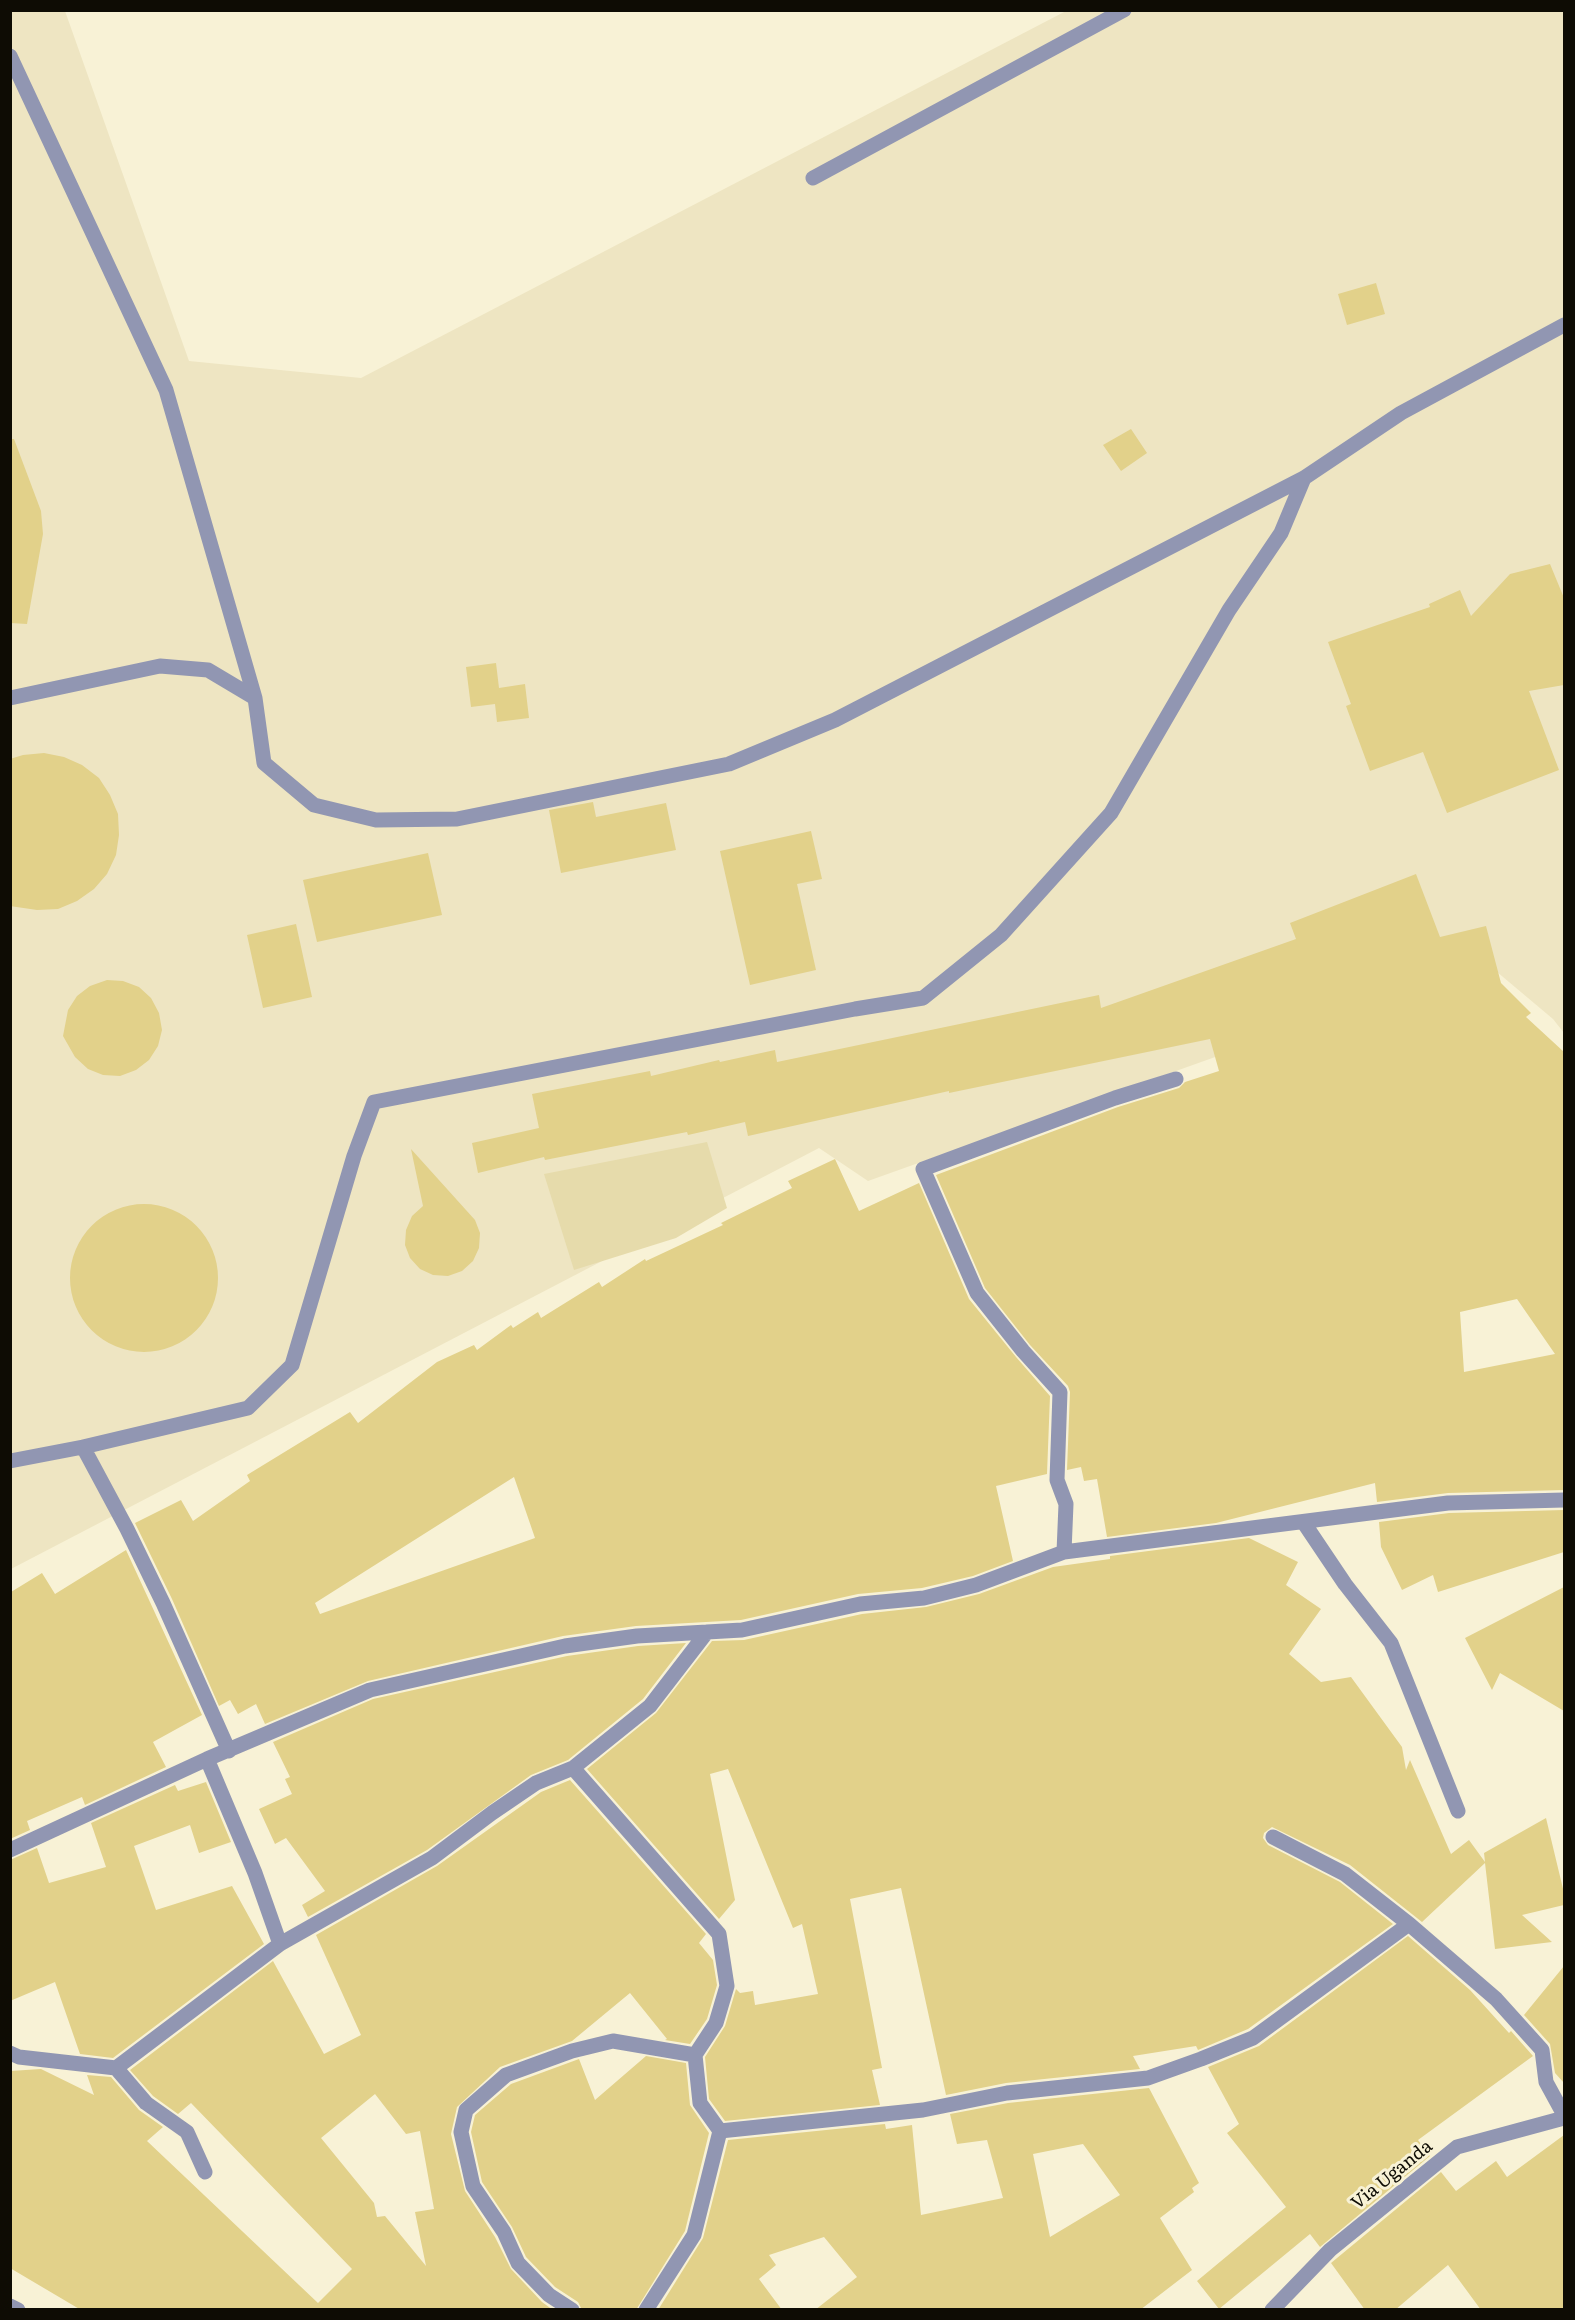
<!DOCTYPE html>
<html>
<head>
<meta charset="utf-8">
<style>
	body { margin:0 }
	#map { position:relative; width:1575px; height:2320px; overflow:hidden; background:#f8f2d6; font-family:Literata,serif }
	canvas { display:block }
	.frame { position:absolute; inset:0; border:12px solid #0e0c04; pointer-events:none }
</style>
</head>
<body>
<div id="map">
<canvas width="1575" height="2320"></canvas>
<div class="frame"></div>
</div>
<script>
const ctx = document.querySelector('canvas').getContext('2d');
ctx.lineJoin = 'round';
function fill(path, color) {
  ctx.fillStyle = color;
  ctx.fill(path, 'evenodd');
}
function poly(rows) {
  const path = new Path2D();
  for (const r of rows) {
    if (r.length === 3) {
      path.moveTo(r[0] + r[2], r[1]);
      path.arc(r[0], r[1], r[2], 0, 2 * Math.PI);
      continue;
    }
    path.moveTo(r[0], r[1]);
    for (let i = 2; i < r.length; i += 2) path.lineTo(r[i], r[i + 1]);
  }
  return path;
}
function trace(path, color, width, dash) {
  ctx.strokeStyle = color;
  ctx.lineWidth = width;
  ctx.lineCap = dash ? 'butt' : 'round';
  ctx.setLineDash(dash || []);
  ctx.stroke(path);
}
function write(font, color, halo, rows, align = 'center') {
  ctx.font = font + ' Literata,serif';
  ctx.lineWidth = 6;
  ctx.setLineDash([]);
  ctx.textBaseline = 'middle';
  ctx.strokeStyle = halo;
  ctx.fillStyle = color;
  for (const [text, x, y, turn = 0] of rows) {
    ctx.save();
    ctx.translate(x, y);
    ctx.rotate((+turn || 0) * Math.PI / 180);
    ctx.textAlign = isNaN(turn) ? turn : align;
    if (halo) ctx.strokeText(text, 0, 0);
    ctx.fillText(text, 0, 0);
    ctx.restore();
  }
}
fill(poly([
	[11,11,65,11,189,361,361,378,1066,11,1564,11,1564,1033,1553,1019,1484,961,868,1181,819,1148,11,1569]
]), '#eee5c2');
fill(poly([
	[707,1142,727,1208,676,1238,574,1270,544,1174]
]), '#e6dbab');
fill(poly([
	[1376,283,1385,314,1347,325,1338,294],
	[1131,429,1147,453,1121,471,1103,445],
	[10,439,14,439,41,511,43,534,27,624,10,623],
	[1550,564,1564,598,1564,685,1529,691,1559,770,1447,813,1423,752,1370,771,1346,706,1351,704,1328,642,1430,607,1429,604,1460,590,1471,616,1510,574],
	[496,663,499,688,525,684,529,718,497,722,495,704,471,707,466,667],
	[44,753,64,757,82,765,99,778,110,795,118,814,119,835,116,855,107,874,94,889,77,901,58,909,37,910,10,906,10,759,23,755],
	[593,802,596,817,666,803,676,850,561,873,549,810],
	[811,831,822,879,797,884,816,970,750,985,720,851],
	[428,853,442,915,317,942,303,880],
	[1416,874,1440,937,1486,926,1501,983,1531,1013,1526,1017,1564,1052,1564,1490,1448,1493,1377,1502,1375,1483,1216,1523,1107,1537,1097,1479,1084,1481,1081,1467,1067,1470,1070,1392,1068,1386,1030,1345,985,1288,936,1175,1118,1107,1179,1088,1185,1082,1219,1071,1210,1039,949,1093,949,1091,748,1136,745,1122,688,1135,687,1132,545,1160,544,1157,478,1173,472,1143,539,1128,532,1094,650,1071,651,1076,719,1060,720,1062,775,1050,777,1062,1099,995,1101,1008,1296,939,1290,923],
	[1517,1299,1555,1354,1464,1372,1460,1312],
	[296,924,312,997,263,1008,247,935],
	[107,980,123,981,139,987,151,998,159,1013,162,1030,158,1046,149,1060,136,1070,120,1076,103,1075,88,1069,75,1057,63,1036,68,1010,77,996,90,986],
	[411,1149,475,1220,480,1233,479,1248,473,1261,462,1271,448,1276,433,1275,420,1269,410,1258,405,1245,406,1230,412,1216,423,1206],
	[835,1159,859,1211,919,1183,969,1299,1016,1357,1050,1396,1047,1474,996,1486,1013,1561,973,1576,922,1588,858,1594,741,1620,636,1626,563,1636,368,1681,265,1724,256,1704,238,1714,230,1700,219,1706,172,1599,135,1523,181,1500,193,1521,250,1481,247,1475,350,1412,358,1423,437,1362,474,1345,477,1350,511,1325,513,1328,538,1312,541,1318,599,1282,602,1287,645,1259,646,1261,723,1225,721,1223,792,1188,788,1181],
	[514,1477,535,1538,320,1614,315,1603],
	[144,1278,74],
	[1564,1510,1564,1552,1438,1592,1433,1575,1402,1590,1381,1547,1379,1522,1449,1513],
	[1249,1538,1298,1562,1286,1585,1321,1609,1289,1654,1321,1682,1351,1677,1402,1747,1406,1770,1410,1760,1451,1854,1469,1840,1485,1862,1484,1853,1546,1818,1564,1893,1564,1905,1522,1915,1552,1942,1495,1949,1485,1863,1422,1922,1350,1865,1272,1827,1264,1833,1263,1838,1268,1845,1340,1882,1393,1924,1248,2029,1198,2050,1196,2046,1133,2056,1140,2069,1006,2083,946,2095,901,1888,850,1899,882,2068,872,2070,880,2105,725,2121,709,2099,705,2057,725,2026,736,1989,740,1993,753,1991,755,2005,818,1994,802,1924,793,1928,728,1769,710,1774,735,1900,719,1919,587,1769,656,1713,712,1641,744,1640,862,1614,926,1607,979,1594,1053,1567,1110,1559,1110,1556],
	[126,1550,202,1715,153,1742,166,1767,85,1805,82,1797,27,1821,30,1830,10,1839,11,1592,42,1573,55,1594],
	[1564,1587,1564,1711,1500,1673,1492,1690,1465,1638],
	[686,1643,643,1699,568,1760,531,1775,427,1850,308,1917,302,1905,325,1891,286,1838,275,1844,259,1809,292,1794,285,1779,290,1777,273,1742,373,1699,567,1656,638,1646],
	[570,1780,706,1934,699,1943,713,1960,717,1985,707,2019,690,2044,665,2040,667,2039,630,1993,572,2041,500,2067,457,2107,451,2134,465,2191,495,2237,511,2269,542,2302,553,2310,81,2310,10,2268,10,2071,41,2069,94,2095,87,2075,111,2077,139,2110,163,2127,147,2141,318,2303,352,2269,191,2103,178,2114,153,2096,130,2070,273,1961,324,2054,361,2035,316,1935,437,1866,541,1792],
	[375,2094,406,2134,420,2131,434,2209,415,2212,426,2266,385,2216,377,2217,374,2203,321,2138],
	[206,1782,231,1842,199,1853,190,1825,134,1846,156,1910,232,1886,264,1944,113,2058,80,2054,55,1982,10,2001,10,1860,37,1848,49,1883,106,1867,91,1823,175,1785,178,1791],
	[1408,1936,1470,1990,1509,2033,1511,2031,1533,2056,1418,2140,1430,2156,1320,2247,1310,2234,1219,2309,1197,2281,1286,2207,1227,2133,1239,2124,1208,2067,1259,2046],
	[1564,1966,1564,2083,1555,2073,1550,2044,1524,2015],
	[646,2056,686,2063,690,2105,709,2133,685,2231,636,2310,582,2310,578,2302,555,2287,526,2257,512,2227,482,2182,471,2132,475,2115,511,2084,579,2059,595,2100],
	[1149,2088,1199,2183,1192,2188,1194,2192,1160,2218,1192,2270,1140,2310,815,2310,857,2277,824,2237,769,2255,776,2265,759,2279,782,2310,658,2310,703,2238,728,2140,885,2124,886,2129,912,2125,921,2215,1003,2198,987,2140,957,2144,950,2114,1008,2103],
	[1083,2144,1120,2195,1050,2237,1033,2154],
	[1564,2135,1564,2310,1481,2310,1448,2265,1395,2310,1365,2310,1331,2263,1441,2172,1456,2191,1496,2161,1507,2177]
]), '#e2d18a');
trace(poly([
	[10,56,166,390,255,698,264,763,314,805,376,820,457,819,729,764,835,720,1304,478,1401,413,1564,325],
	[813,178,1124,10],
	[10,698,160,666,208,670,255,698],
	[83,1447,248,1408,292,1365,354,1156,374,1102,855,1009,923,998,1001,935,1111,813,1229,610,1281,533,1304,478],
	[10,1461,83,1447,127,1529,163,1603,229,1751],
	[1304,1523,1345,1584,1391,1643,1458,1811],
	[1064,1552,1066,1504,1057,1480,1060,1392,1023,1351,977,1293,923,1169,1115,1098,1176,1079],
	[207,1759,255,1873,280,1944],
	[573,1768,719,1934,727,1986,716,2023,695,2055,700,2103,720,2131,923,2110,1007,2093,1148,2078,1201,2059,1253,2038,1409,1924],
	[1273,1837,1345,1874,1409,1924,1496,1999,1542,2050,1546,2082,1564,2115],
	[10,1850,207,1759,370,1690,565,1646,637,1636,742,1630,860,1604,924,1598,976,1585,1064,1552,1448,1503,1564,1500],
	[10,2053,19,2057,116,2068,146,2103,187,2132,205,2172],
	[116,2068,280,1944,432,1858,492,1813,536,1783,573,1768,650,1706,707,1632],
	[10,2306,18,2310],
	[572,2310,549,2295,518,2263,504,2232,473,2186,461,2132,466,2110,506,2075,572,2051,613,2041,695,2055],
	[646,2310,694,2235,720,2131],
	[1272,2310,1330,2250,1457,2147,1564,2118]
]), '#9196b2', 15);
write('18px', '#0e0c04', '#f8f2d6', [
	["Via Uganda",1392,2175,-39]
]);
</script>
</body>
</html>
